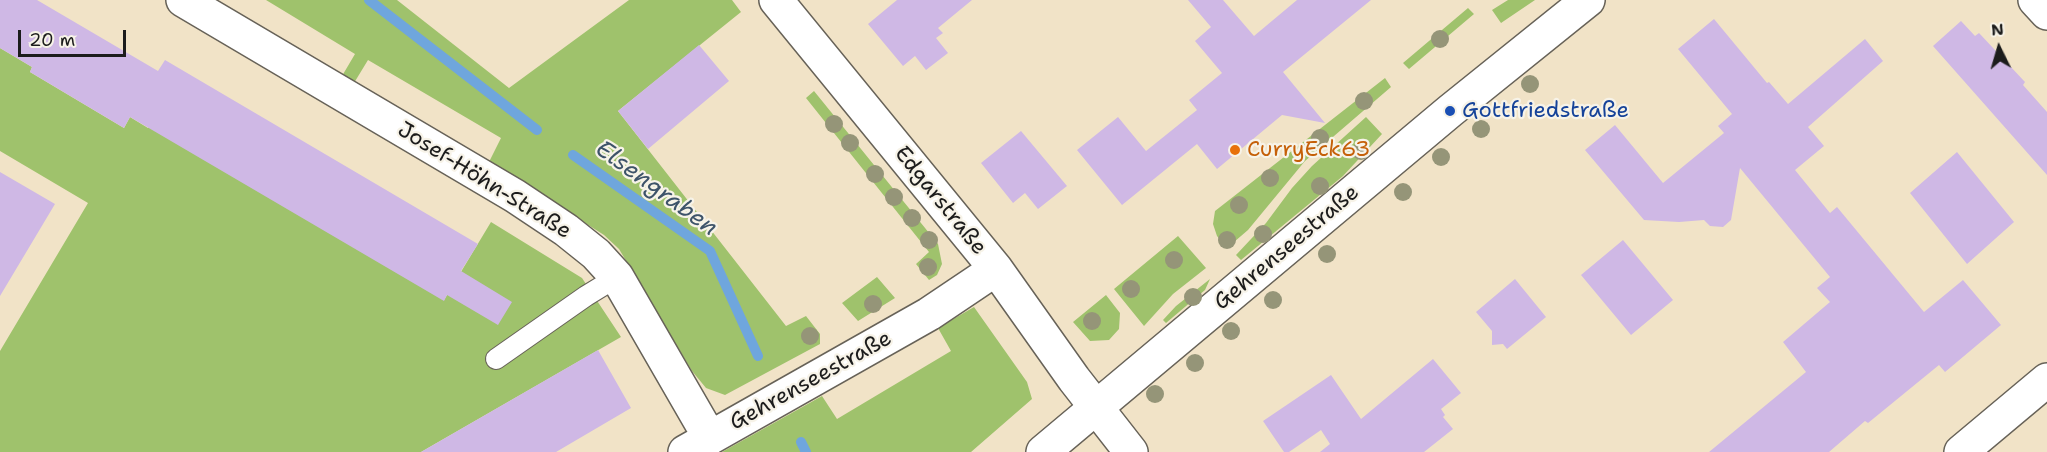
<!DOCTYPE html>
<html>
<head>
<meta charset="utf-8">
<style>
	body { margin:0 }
	#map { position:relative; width:2047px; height:452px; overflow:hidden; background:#f1e3c7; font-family:"Shantell Sans",sans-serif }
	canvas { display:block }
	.north { position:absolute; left:1969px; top:18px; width:60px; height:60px; -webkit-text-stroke:4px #f7f3e8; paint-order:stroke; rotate:355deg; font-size:16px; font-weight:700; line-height:24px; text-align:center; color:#1c1c1c }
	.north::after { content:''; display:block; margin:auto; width:21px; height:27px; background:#1c1c1c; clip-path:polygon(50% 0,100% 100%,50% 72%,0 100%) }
	.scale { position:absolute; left:18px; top:30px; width:108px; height:27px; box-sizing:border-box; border:3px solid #1c1c1c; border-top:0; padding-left:8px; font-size:18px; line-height:21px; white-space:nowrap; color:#1c1c1c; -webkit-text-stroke:4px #f7f3e8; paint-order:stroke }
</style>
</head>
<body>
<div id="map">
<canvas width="2047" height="452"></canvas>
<div class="north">N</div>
<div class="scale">20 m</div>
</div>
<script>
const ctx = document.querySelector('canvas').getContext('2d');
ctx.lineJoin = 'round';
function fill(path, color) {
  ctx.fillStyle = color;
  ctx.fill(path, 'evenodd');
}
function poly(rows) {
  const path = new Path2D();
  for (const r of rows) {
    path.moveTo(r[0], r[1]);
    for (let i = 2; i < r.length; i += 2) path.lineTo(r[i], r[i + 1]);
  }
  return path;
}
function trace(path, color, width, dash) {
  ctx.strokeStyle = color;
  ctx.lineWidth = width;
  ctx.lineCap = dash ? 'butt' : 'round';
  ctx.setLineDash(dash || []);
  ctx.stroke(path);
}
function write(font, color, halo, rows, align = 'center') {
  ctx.font = font + ' "Shantell Sans",sans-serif';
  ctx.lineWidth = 4.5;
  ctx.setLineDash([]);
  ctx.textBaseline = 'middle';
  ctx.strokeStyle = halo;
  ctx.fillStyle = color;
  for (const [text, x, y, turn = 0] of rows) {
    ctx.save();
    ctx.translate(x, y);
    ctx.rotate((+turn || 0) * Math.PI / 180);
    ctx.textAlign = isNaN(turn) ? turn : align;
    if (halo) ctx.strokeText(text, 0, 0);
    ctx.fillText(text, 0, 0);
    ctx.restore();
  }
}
fill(poly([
	[266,0,397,0,509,88,629,0,732,0,741,12,618,111,786,326,806,316,820,334,820,344,725,395,706,388,692,371,619,249,604,235,489,162,501,138,368,60,354,83,342,76,355,54],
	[1508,0,1535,0,1501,23,1492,10],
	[1468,8,1474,14,1409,69,1403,63],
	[0,48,32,67,30,72,124,128,130,117,148,128,152,122,444,300,491,222,582,278,621,337,421,452,0,452,0,351,88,203,0,151],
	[1385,78,1391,87,1305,161,1248,230,1227,248,1217,236,1213,224,1215,211],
	[814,91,938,244,942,264,937,275,929,280,916,264,929,252,806,98],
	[1366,117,1382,134,1343,176,1241,260,1236,255,1266,223,1292,188,1312,166],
	[1178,236,1206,268,1173,294,1144,326,1114,289],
	[877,277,895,298,858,321,842,303],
	[1210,279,1205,290,1166,323,1163,320,1176,306],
	[1106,295,1120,313,1119,329,1109,340,1090,341,1073,322],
	[974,307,1027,382,1032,399,971,452,722,452,822,396,837,419,951,351,938,328]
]), '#9fc26c');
trace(poly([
	[369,0,537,130],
	[573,155,710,251,758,356],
	[801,442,806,452]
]), '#6fa6dd', 10);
fill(poly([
	[0,0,37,0,158,71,165,60,478,244,461,271,512,302,498,325,447,295,444,301,130,117,124,128,30,72,32,67,0,48],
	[897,0,972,0,938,28,943,33,936,38,948,53,926,70,915,56,903,66,868,24],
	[1188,0,1223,0,1254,36,1297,0,1371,0,1283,72,1325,123,1282,115,1217,169,1197,144,1122,205,1077,150,1118,117,1146,151,1197,110,1189,100,1222,73,1195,41,1211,27],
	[1714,19,1767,83,1769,82,1788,104,1865,39,1883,61,1808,127,1824,146,1795,170,1830,213,1837,207,1924,312,1963,280,2001,325,1945,372,1939,365,1868,423,1865,421,1829,452,1709,452,1806,372,1783,342,1830,302,1817,288,1830,277,1740,168,1731,220,1723,227,1710,226,1704,220,1679,222,1644,220,1585,150,1615,125,1663,183,1724,133,1718,126,1732,114,1678,49],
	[1961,21,1975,36,1979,33,2025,82,2023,85,2047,112,2047,175,1933,46],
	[699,45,729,81,648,149,618,111],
	[1021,131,1067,186,1038,209,1025,193,1013,203,981,163],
	[1957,152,2014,222,1967,264,1910,193],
	[0,172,55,204,0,296],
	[1623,240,1673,300,1631,335,1581,275],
	[1515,279,1546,317,1507,349,1503,344,1492,345,1492,331,1476,312],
	[598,350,631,408,556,452,421,452],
	[1433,359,1461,393,1441,409,1445,415,1443,417,1453,429,1424,452,1320,452,1330,444,1321,430,1289,452,1284,452,1263,421,1331,375,1361,419]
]), '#cfb8e5');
const lane = poly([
	[496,359,586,296,617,277]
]);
const street = poly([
	[183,0,515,196,566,230,596,254,617,277,710,438],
	[776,0,996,269,1074,379,1131,452],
	[2035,0,2047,13],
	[685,452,929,314,996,269],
	[1961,452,2047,380]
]);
const secondary = poly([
	[1043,452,1450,111,1588,0]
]);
trace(lane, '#676258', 22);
trace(street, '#676258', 36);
trace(secondary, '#676258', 36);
trace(lane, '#fff', 20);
trace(street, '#fff', 33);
trace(secondary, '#fff', 33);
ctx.fillStyle = '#959578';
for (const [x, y] of [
	[1440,39],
	[1530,84],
	[1364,101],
	[834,124],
	[1481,129],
	[1320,138],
	[850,143],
	[1361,151],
	[1441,157],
	[875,174],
	[1270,178],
	[1320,186],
	[1403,192],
	[894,197],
	[1239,205],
	[912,218],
	[1263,234],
	[929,240],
	[1227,240],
	[1327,254],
	[1174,260],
	[928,267],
	[1131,289],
	[1193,297],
	[1273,300],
	[873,304],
	[1092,321],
	[1231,331],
	[810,336],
	[1195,363],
	[1155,394]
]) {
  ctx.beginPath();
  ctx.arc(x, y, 9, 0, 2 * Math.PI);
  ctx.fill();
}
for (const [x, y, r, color] of [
	[1450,111,6,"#1a4fb4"],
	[1235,150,6,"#e8710a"]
]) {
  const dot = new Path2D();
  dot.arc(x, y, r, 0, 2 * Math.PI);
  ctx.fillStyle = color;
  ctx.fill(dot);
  trace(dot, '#f7f3e8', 2);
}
write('22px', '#164399', '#f7f3e8', [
	["Gottfriedstraße",1462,111]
], 'left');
write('22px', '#c56008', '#f7f3e8', [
	["CurryEck63",1247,150]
], 'left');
write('22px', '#1c1c1c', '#f7f3e8', [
	["Josef-Höhn-Straße",484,181,32],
	["Edgarstraße",940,201,51],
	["Gehrenseestraße",1287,248,-40],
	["Gehrenseestraße",811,381,-29]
]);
write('italic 24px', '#3d5369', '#f7f3e8', [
	["Elsengraben",656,189,36]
]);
</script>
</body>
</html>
